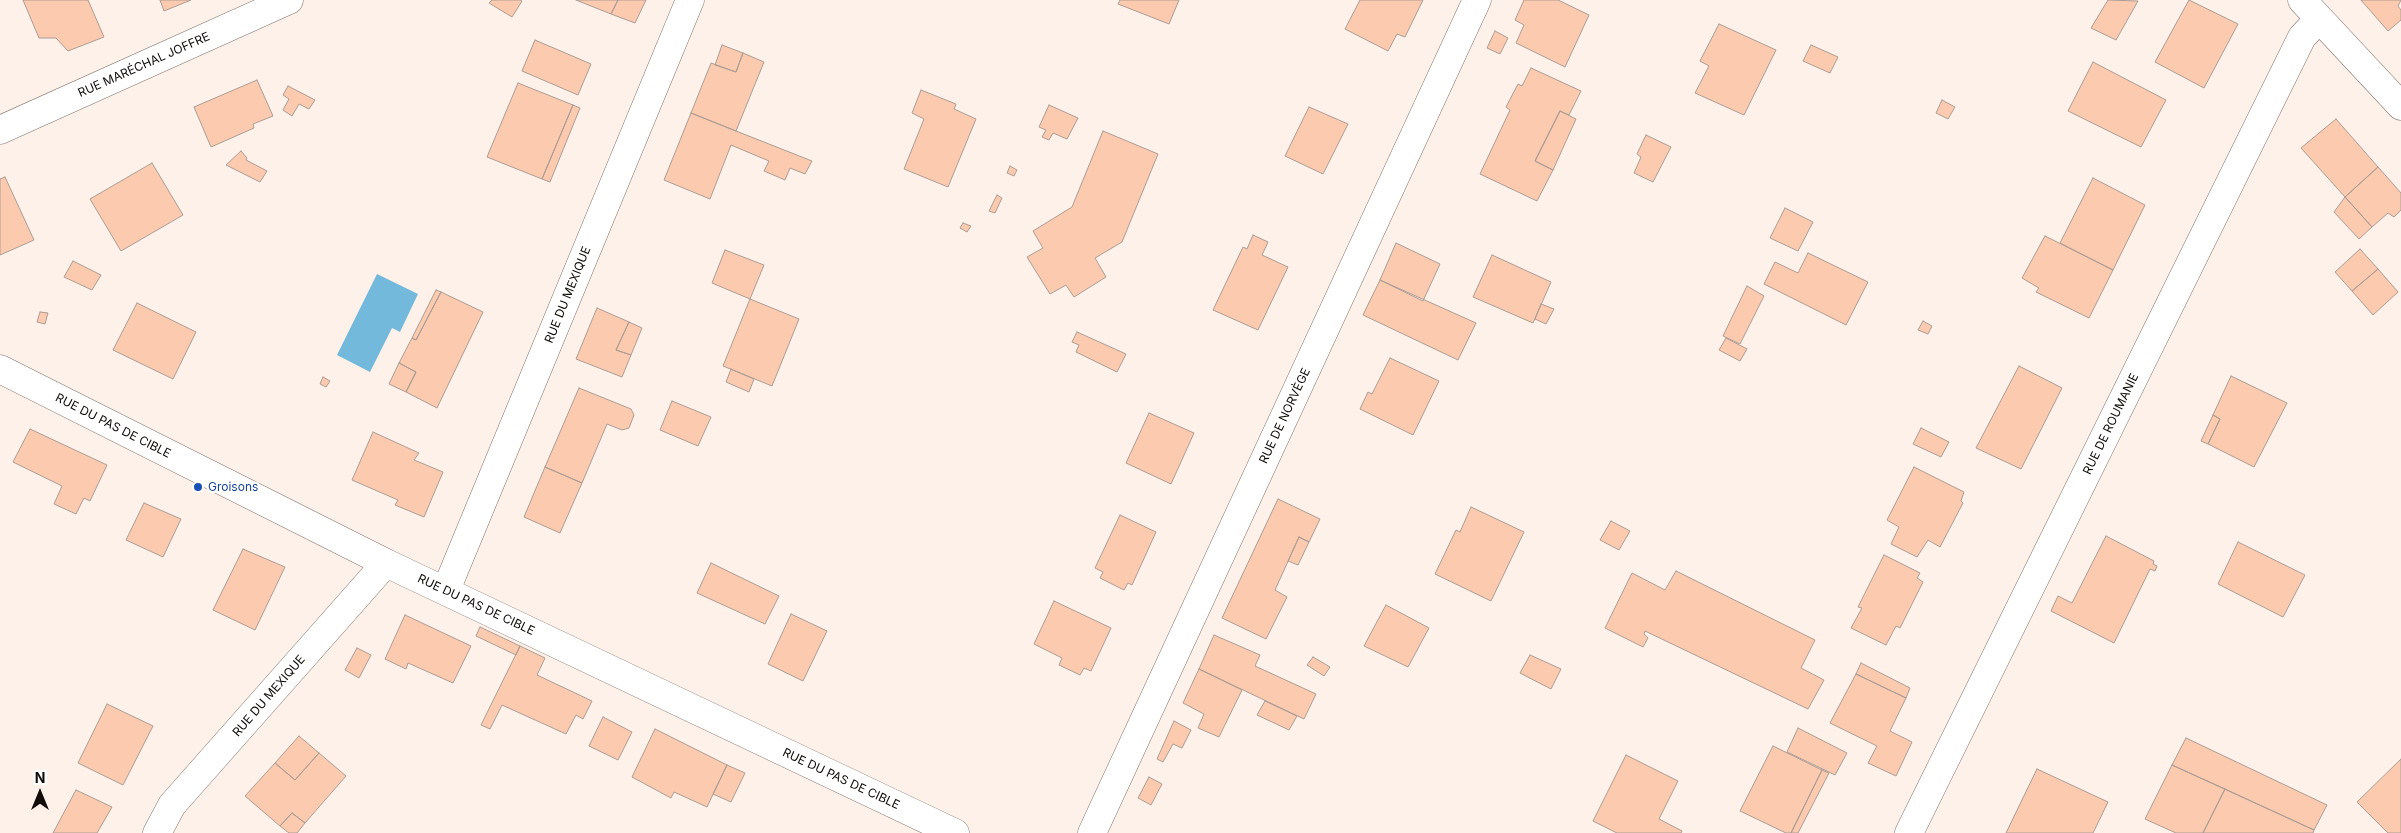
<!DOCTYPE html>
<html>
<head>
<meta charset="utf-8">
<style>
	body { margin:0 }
	#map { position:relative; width:2401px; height:833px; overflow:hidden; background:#fef1ea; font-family:Inter,sans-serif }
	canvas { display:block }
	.north { position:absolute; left:15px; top:768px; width:50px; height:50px; -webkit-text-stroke:4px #fff; paint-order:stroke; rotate:0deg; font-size:14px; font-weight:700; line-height:20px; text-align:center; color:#110c09 }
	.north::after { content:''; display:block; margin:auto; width:18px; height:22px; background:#110c09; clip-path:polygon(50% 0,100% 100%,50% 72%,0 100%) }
</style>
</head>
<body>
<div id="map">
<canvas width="2401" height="833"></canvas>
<div class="north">N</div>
</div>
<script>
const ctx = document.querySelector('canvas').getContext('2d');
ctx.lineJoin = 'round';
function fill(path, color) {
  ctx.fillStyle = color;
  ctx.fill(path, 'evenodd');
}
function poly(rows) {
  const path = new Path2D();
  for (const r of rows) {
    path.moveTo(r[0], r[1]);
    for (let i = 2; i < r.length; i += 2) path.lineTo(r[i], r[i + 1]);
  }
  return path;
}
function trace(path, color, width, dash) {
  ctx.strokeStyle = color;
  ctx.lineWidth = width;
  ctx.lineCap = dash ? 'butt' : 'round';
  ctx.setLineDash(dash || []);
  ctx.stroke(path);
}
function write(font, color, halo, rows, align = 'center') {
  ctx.font = font + ' Inter,sans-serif';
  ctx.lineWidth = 4.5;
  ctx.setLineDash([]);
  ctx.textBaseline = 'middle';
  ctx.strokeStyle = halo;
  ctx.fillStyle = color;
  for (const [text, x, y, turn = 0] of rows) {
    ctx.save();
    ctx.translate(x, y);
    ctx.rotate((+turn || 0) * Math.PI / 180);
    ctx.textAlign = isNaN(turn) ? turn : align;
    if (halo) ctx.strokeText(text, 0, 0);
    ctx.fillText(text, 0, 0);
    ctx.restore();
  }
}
fill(poly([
	[377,274,418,294,400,332,392,328,370,372,337,355]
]), '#73b9db');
const building = poly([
	[23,0,88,0,104,37,68,51,56,38,39,38,23,0],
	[160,0,191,0,164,11,160,0],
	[492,0,520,0,522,1,512,17,489,3,492,0],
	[576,0,618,0,611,14,576,0],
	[618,0,646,0,635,23,611,14,618,0],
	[1120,0,1179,0,1169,24,1118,4,1120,0],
	[1360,0,1423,0,1405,37,1397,34,1388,51,1345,29,1360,0],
	[1524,0,1558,0,1589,15,1565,67,1516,43,1524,25,1515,20,1524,0],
	[2108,0,2138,1,2116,40,2091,28,2108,0],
	[2189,0,2238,24,2204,88,2155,62,2189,0],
	[2361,0,2401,0,2398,6,2401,10,2401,20,2388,31,2361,0],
	[1719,24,1776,50,1744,115,1695,93,1709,66,1700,61,1719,24],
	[1495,31,1508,38,1500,54,1487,48,1495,31],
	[535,40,591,64,578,95,522,71,535,40],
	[722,45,743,53,736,72,715,65,722,45],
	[1811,45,1838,57,1830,73,1803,61,1811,45],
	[743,53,764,62,736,131,691,113,711,63,736,72,743,53],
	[2093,62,2166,100,2141,147,2068,111,2093,62],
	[1531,68,1581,91,1569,115,1560,111,1535,161,1553,170,1537,201,1480,174,1510,110,1506,107,1518,84,1522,86,1531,68],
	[257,80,273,116,253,124,254,128,211,147,194,107,257,80],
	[518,83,573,105,542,179,487,157,518,83],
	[288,86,315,100,309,109,299,104,292,116,283,110,289,99,283,95,288,86],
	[921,90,956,104,954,109,976,119,948,187,904,169,924,119,912,113,921,90],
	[1942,100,1955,107,1948,119,1936,113,1942,100],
	[573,105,580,108,550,182,542,179,573,105],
	[1049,105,1078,118,1067,139,1053,133,1049,140,1042,137,1046,130,1039,127,1049,105],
	[1309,107,1348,124,1323,174,1285,156,1309,107],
	[1560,111,1576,119,1553,170,1535,161,1560,111],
	[691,113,736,131,812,161,805,174,790,168,785,180,764,171,769,161,731,145,710,199,664,180,691,113],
	[2336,119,2378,167,2345,197,2301,148,2336,119],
	[1103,131,1158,154,1122,242,1095,258,1106,277,1074,297,1066,285,1050,294,1027,257,1043,248,1033,231,1072,207,1103,131],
	[1646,135,1671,147,1653,182,1634,173,1641,157,1637,154,1646,135],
	[241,151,247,158,246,160,267,171,260,182,226,165,241,151],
	[152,163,183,215,121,251,90,199,152,163],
	[1010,166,1017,170,1014,176,1007,173,1010,166],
	[2378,167,2401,193,2401,210,2394,217,2388,213,2372,227,2345,197,2378,167],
	[5,177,34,240,0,255,0,179,5,177],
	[2093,178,2145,205,2113,270,2060,243,2093,178],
	[997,195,1002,198,995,213,989,211,997,195],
	[2345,197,2372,227,2359,239,2334,212,2345,197],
	[1785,208,1813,222,1798,251,1770,238,1785,208],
	[963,223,971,226,967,232,960,228,963,223],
	[1253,235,1268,242,1262,255,1288,267,1258,330,1213,310,1243,247,1247,249,1253,235],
	[2045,236,2113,270,2089,318,2036,292,2039,288,2022,278,2045,236],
	[1396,243,1440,264,1423,301,1380,280,1396,243],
	[2360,249,2378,269,2352,291,2335,272,2360,249],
	[725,250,764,265,750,299,712,283,725,250],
	[1808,253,1868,282,1846,325,1764,284,1775,262,1798,273,1808,253],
	[1492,255,1551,282,1533,323,1473,297,1492,255],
	[73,261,101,275,92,290,64,277,73,261],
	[2378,269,2398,292,2373,315,2352,291,2378,269],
	[1380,280,1476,323,1458,360,1363,315,1380,280],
	[1747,286,1764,296,1740,344,1723,336,1747,286],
	[436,290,441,292,416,340,412,338,436,290],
	[441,292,483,312,437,408,406,392,416,372,399,363,412,338,416,340,441,292],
	[750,299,799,319,772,386,723,366,750,299],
	[137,303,196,332,173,379,113,350,137,303],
	[1541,304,1554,309,1546,324,1535,319,1541,304],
	[597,308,629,322,616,350,631,355,622,377,576,359,597,308],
	[40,312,48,313,45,324,37,322,40,312],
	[1923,321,1932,326,1928,334,1918,330,1923,321],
	[629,322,642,328,631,355,616,350,629,322],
	[1077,332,1126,354,1117,372,1076,352,1079,345,1072,342,1077,332],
	[1726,338,1747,349,1740,361,1719,350,1726,338],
	[1390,358,1439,381,1413,435,1360,409,1368,392,1372,394,1390,358],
	[399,363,416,372,406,392,389,384,399,363],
	[2019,366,2062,388,2021,469,1976,448,2019,366],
	[731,369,754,379,749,392,726,382,731,369],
	[2231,376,2287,403,2254,467,2208,444,2220,419,2213,415,2231,376],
	[323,377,330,381,326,387,320,384,323,377],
	[579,388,631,409,634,415,629,428,622,430,607,424,582,483,545,467,579,388],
	[672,401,711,417,698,446,660,430,672,401],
	[1149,413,1194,433,1171,484,1126,463,1149,413],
	[2213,415,2220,419,2208,444,2201,441,2213,415],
	[1921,428,1949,442,1941,457,1913,444,1921,428],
	[30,429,107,465,90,501,84,498,76,514,54,504,62,486,13,462,30,429],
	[373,432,419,453,414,460,443,472,424,517,395,505,398,500,352,480,373,432],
	[545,467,582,483,560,533,524,517,545,467],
	[1914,467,1964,492,1961,501,1963,503,1940,547,1928,540,1917,557,1891,544,1899,527,1887,520,1914,467],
	[1278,499,1320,519,1309,542,1299,537,1275,590,1287,597,1266,639,1222,618,1278,499],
	[144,503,181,519,163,557,126,540,144,503],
	[1471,507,1524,532,1491,601,1435,574,1456,530,1460,532,1471,507],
	[1120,515,1156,532,1132,585,1128,583,1124,590,1100,578,1103,572,1095,568,1120,515],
	[1611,521,1630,531,1619,550,1600,540,1611,521],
	[2106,536,2154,561,2153,564,2157,566,2155,571,2150,569,2114,643,2051,611,2058,596,2072,603,2106,536],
	[1299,537,1309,542,1298,565,1288,561,1299,537],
	[2238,542,2305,575,2283,617,2218,584,2238,542],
	[243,549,285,567,255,630,213,610,243,549],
	[1884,555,1920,573,1917,578,1923,582,1900,628,1896,626,1886,645,1851,628,1862,608,1858,607,1884,555],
	[711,563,779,596,765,624,697,593,711,563],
	[1676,571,1815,640,1801,668,1824,680,1808,709,1645,631,1644,634,1648,638,1643,647,1605,628,1632,573,1665,590,1676,571],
	[1054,601,1111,628,1091,671,1084,668,1080,675,1059,665,1062,658,1034,644,1054,601],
	[1386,605,1429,628,1408,667,1364,646,1386,605],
	[791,614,827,631,803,681,768,664,791,614],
	[405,615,471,646,453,683,408,663,406,669,385,659,405,615],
	[480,627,520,646,516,655,476,636,480,627],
	[1214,635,1260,655,1255,666,1316,694,1304,719,1199,669,1214,635],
	[520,646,545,658,537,675,592,701,583,719,576,715,566,734,502,705,490,729,481,725,520,646],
	[357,648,371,655,359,678,345,670,357,648],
	[1530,655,1561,669,1551,689,1520,673,1530,655],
	[1313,657,1330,667,1324,676,1307,665,1313,657],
	[1861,663,1910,688,1906,698,1856,674,1861,663],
	[1199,669,1242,690,1219,737,1198,728,1204,714,1183,703,1199,669],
	[1856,674,1906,698,1890,731,1912,742,1896,776,1868,763,1877,746,1830,723,1856,674],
	[1265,701,1297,716,1289,730,1257,715,1265,701],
	[107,704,153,726,123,785,78,763,107,704],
	[603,717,632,732,618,760,589,746,603,717],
	[1174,721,1191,730,1182,748,1173,744,1163,762,1157,759,1174,721],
	[1798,728,1847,753,1835,775,1787,752,1798,728],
	[655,729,727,765,707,807,674,792,671,798,632,777,655,729],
	[299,736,319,753,295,780,275,763,299,736],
	[2186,738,2327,805,2314,830,2172,765,2186,738],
	[1773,746,1822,770,1791,833,1786,833,1740,811,1773,746],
	[319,753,346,776,305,823,292,813,280,826,245,796,275,763,295,780,319,753],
	[1626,755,1678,781,1659,819,1682,831,1681,833,1617,833,1593,821,1626,755],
	[2401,759,2401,833,2388,833,2357,802,2401,759],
	[727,765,745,773,731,802,713,794,727,765],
	[2172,765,2225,789,2203,833,2176,833,2145,819,2172,765],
	[2037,769,2108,802,2093,833,2006,833,2037,769],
	[1822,770,1829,773,1798,833,1791,833,1822,770],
	[1149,777,1162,784,1151,805,1138,798,1149,777],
	[2225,789,2314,830,2313,833,2203,833,2225,789],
	[76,790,112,807,97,833,53,833,76,790],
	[292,813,305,823,297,833,289,833,280,826,292,813]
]);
fill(building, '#fccaae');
trace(building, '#ab9c94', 1);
const minor = poly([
	[2302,0,2401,106],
	[0,369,386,563,955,833],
	[446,590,690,0],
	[157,833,172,805,386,563],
	[1092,833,1477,0],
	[1909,833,2302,37,2319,19]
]);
const major = poly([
	[0,130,289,0]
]);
trace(minor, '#83756d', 29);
trace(major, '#83756d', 29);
trace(minor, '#fff', 28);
trace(major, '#fff', 28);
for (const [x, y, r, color] of [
	[198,487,5,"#1a4fb4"]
]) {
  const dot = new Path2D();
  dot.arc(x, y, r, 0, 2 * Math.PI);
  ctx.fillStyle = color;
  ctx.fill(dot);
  trace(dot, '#fff', 2);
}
write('12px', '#110c09', '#fff', [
	["RUE MARÉCHAL JOFFRE",144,65,-24],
	["RUE DU MEXIQUE",568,295,-68],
	["RUE DE NORVÈGE",1285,416,-65],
	["RUE DE ROUMANIE",2111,424,-64],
	["RUE DU PAS DE CIBLE",113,426,27],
	["RUE DU PAS DE CIBLE",476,605,25],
	["RUE DU MEXIQUE",269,696,-49],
	["RUE DU PAS DE CIBLE",841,779,25]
]);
write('12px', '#164399', '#fff', [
	["Groisons",208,487]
], 'left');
</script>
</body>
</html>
